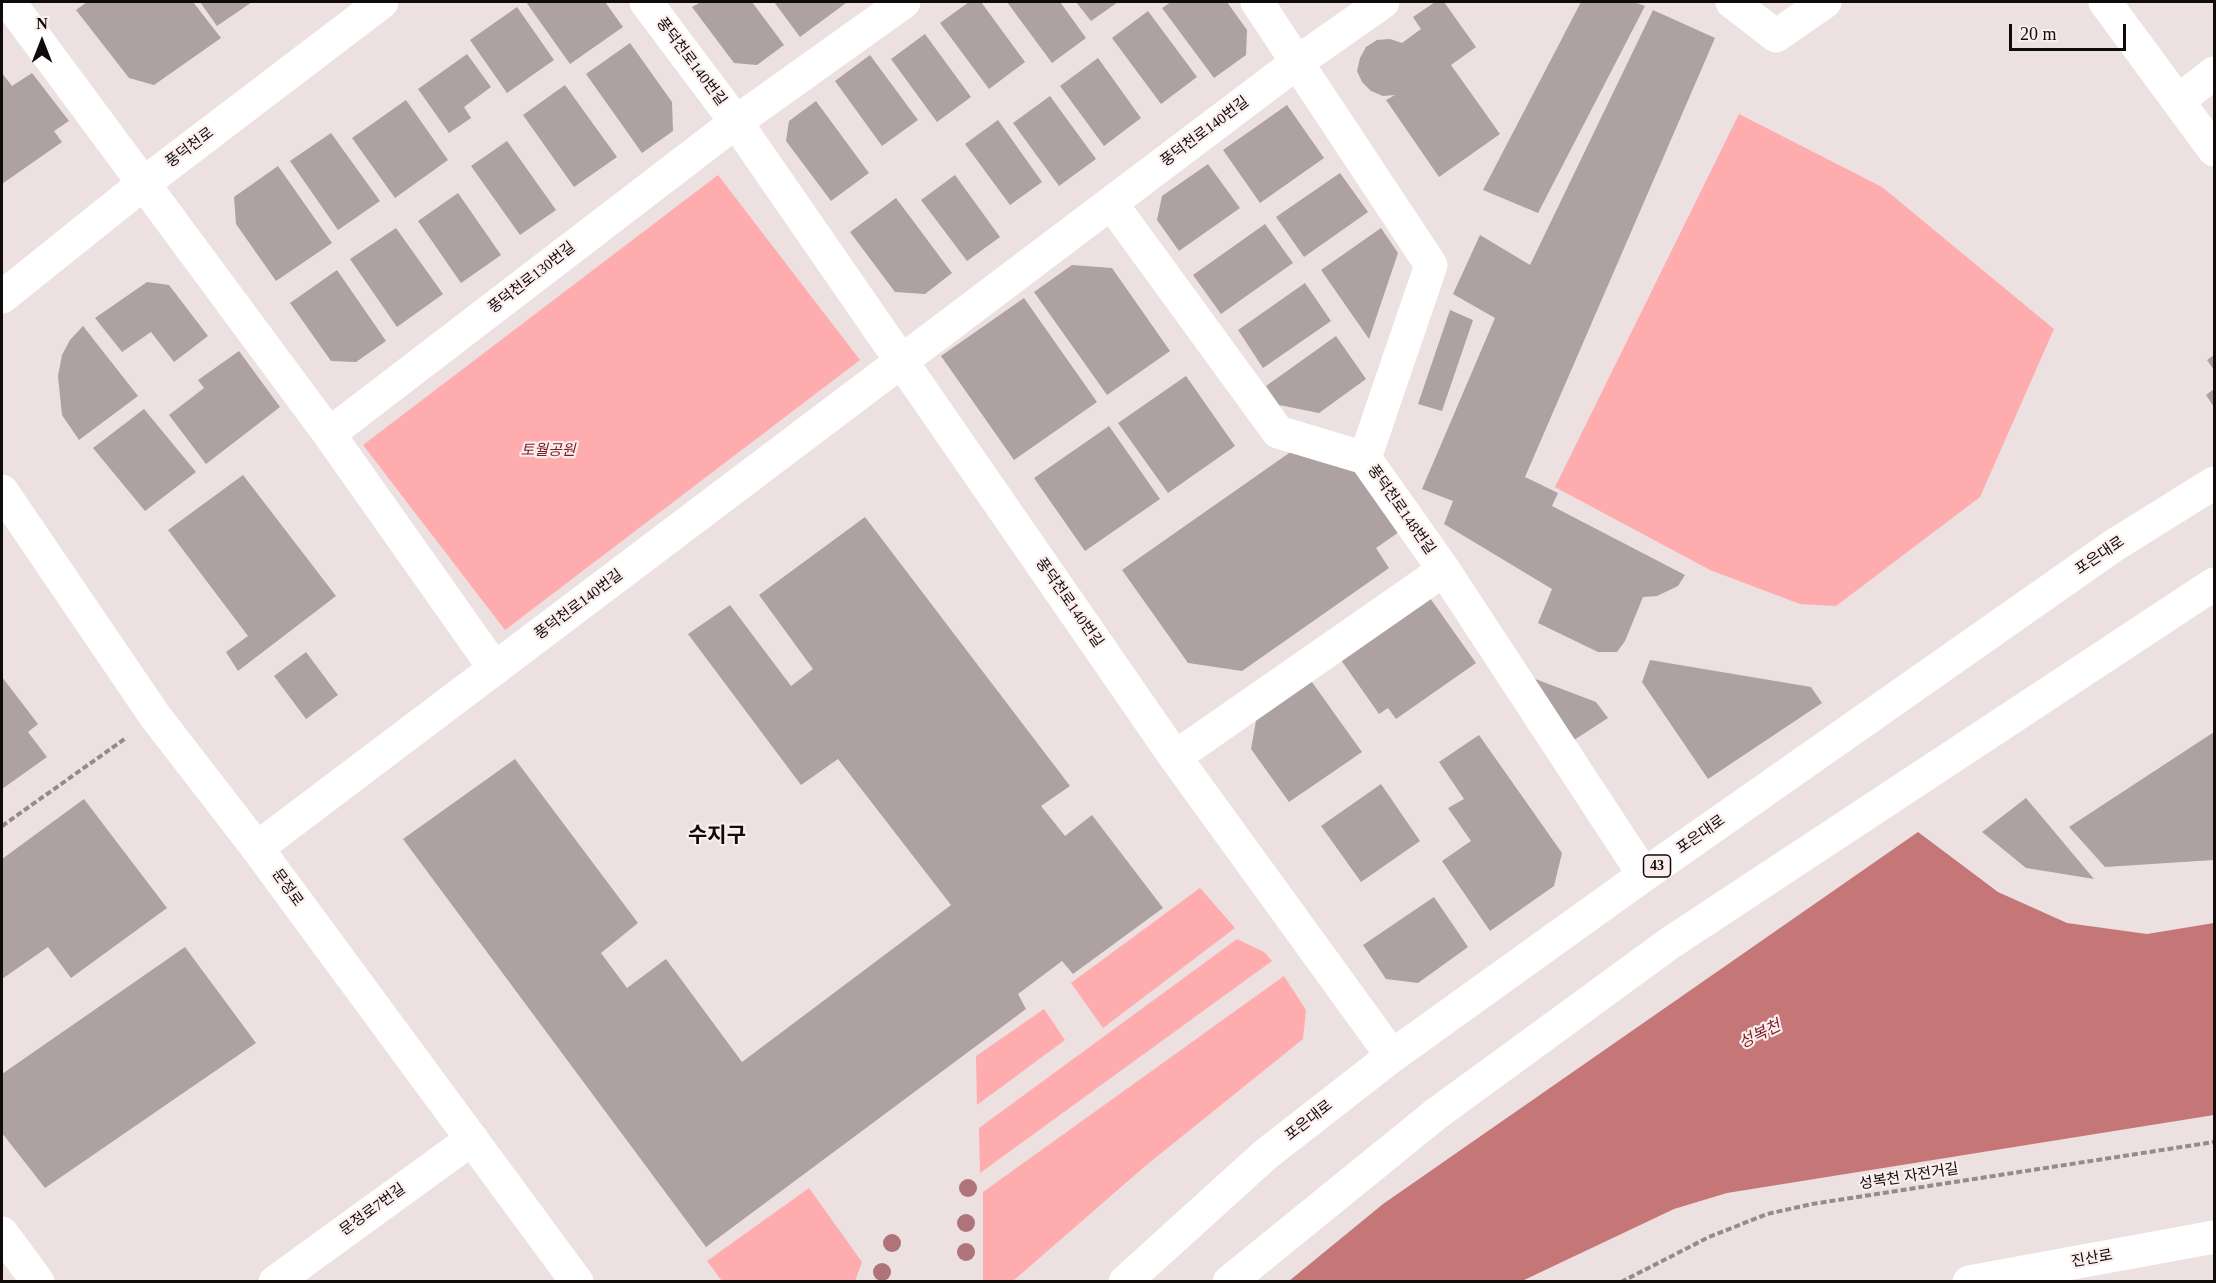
<!DOCTYPE html>
<html>
<head>
<meta charset="utf-8">
<style>
	body { margin:0 }
	#map { position:relative; width:2216px; height:1283px; overflow:hidden; background:#ede0e0; font-family:"Times New Roman",serif }
	canvas { display:block }
	.frame { position:absolute; inset:0; border:3px solid #0f0b0b; pointer-events:none }
	.north { position:absolute; left:12px; top:12px; width:60px; height:60px; -webkit-text-stroke:4px #fbeeed; paint-order:stroke; rotate:0deg; font-size:16px; font-weight:700; line-height:24px; text-align:center; color:#0f0b0b }
	.north::after { content:''; display:block; margin:auto; width:21px; height:27px; background:#0f0b0b; clip-path:polygon(50% 0,100% 100%,50% 72%,0 100%) }
	.scale { position:absolute; left:2009px; top:24px; width:117px; height:27px; box-sizing:border-box; border:3px solid #0f0b0b; border-top:0; padding-left:8px; font-size:18px; line-height:21px; white-space:nowrap; color:#0f0b0b; -webkit-text-stroke:4px #fbeeed; paint-order:stroke }
</style>
</head>
<body>
<div id="map">
<canvas width="2216" height="1283"></canvas>
<div class="frame"></div>
<div class="north">N</div>
<div class="scale">20 m</div>
</div>
<script>
const ctx = document.querySelector('canvas').getContext('2d');
ctx.lineJoin = 'round';
function fill(path, color) {
  ctx.fillStyle = color;
  ctx.fill(path, 'evenodd');
}
function poly(rows) {
  const path = new Path2D();
  for (const r of rows) {
    path.moveTo(r[0], r[1]);
    for (let i = 2; i < r.length; i += 2) path.lineTo(r[i], r[i + 1]);
  }
  return path;
}
function trace(path, color, width, dash) {
  ctx.strokeStyle = color;
  ctx.lineWidth = width;
  ctx.lineCap = dash ? 'butt' : 'round';
  ctx.setLineDash(dash || []);
  ctx.stroke(path);
}
function write(font, color, halo, rows, align = 'center') {
  ctx.font = font + ' "Times New Roman","Noto Sans KR",serif';
  ctx.lineWidth = 4.5;
  ctx.setLineDash([]);
  ctx.textBaseline = 'middle';
  ctx.strokeStyle = halo;
  ctx.fillStyle = color;
  for (const [text, x, y, turn = 0] of rows) {
    ctx.save();
    ctx.translate(x, y);
    ctx.rotate((+turn || 0) * Math.PI / 180);
    ctx.textAlign = isNaN(turn) ? turn : align;
    if (halo) ctx.strokeText(text, 0, 0);
    ctx.fillText(text, 0, 0);
    ctx.restore();
  }
}
fill(poly([
	[1739,114,1882,187,2054,329,1980,497,1836,606,1800,604,1710,570,1555,487],
	[718,175,860,360,505,630,363,445],
	[1200,888,1235,928,1103,1028,1071,983],
	[1237,939,1264,952,1272,961,980,1173,979,1128],
	[1284,976,1306,1010,1303,1039,1144,1167,1013,1281,983,1281,983,1192],
	[1044,1009,1065,1040,977,1105,976,1056],
	[809,1188,862,1262,855,1281,722,1281,707,1261]
]), '#feacad');
fill(poly([
	[1918,832,1998,892,2067,923,2147,934,2214,923,2214,1115,1727,1193,1674,1209,1522,1281,1289,1281,1383,1204]
]), '#c57778');
fill(poly([
	[87,2,193,2,221,38,154,85,129,78,76,10],
	[200,2,252,2,217,26],
	[526,2,605,2,623,27,570,64],
	[701,2,752,2,784,45,757,65,734,63,692,7],
	[774,2,845,2,846,3,800,37],
	[969,2,981,2,1025,62,989,89,940,23],
	[1007,2,1060,2,1086,38,1052,63],
	[1076,2,1118,2,1091,21],
	[1171,2,1227,2,1247,30,1246,55,1214,78,1162,8],
	[1435,2,1444,2,1476,47,1451,65,1500,134,1439,177,1386,100,1395,95,1383,96,1371,91,1362,82,1357,71,1360,58,1366,47,1377,40,1390,39,1402,43,1421,29,1413,17],
	[1581,2,1634,2,1645,6,1538,213,1483,190],
	[517,7,554,60,507,93,470,40],
	[1653,10,1715,38,1525,477,1558,493,1552,506,1685,575,1678,586,1657,596,1643,597,1625,641,1617,652,1598,652,1538,623,1552,589,1444,524,1453,501,1422,489,1495,318,1453,294,1480,235,1530,265],
	[1148,11,1197,77,1161,104,1112,38],
	[925,34,971,97,937,122,891,59],
	[630,43,672,102,673,131,642,153,586,74],
	[467,54,491,87,464,107,471,118,449,133,418,89],
	[870,55,918,120,882,146,835,81],
	[1098,58,1141,118,1104,146,1060,86],
	[2,73,12,86,32,73,69,121,54,131,62,142,2,184],
	[565,85,617,157,574,187,523,115],
	[1050,96,1096,159,1059,186,1013,123],
	[406,100,448,160,395,198,352,138],
	[816,101,869,173,831,201,786,141,789,121],
	[1287,105,1324,158,1260,203,1223,150],
	[998,120,1042,182,1010,205,965,144],
	[331,133,380,201,338,230,290,161],
	[507,141,556,210,520,235,471,166],
	[1208,164,1240,208,1179,251,1157,220,1162,196],
	[278,166,332,243,276,281,236,224,234,197],
	[1340,173,1368,212,1304,257,1276,217],
	[955,175,1000,237,967,261,921,200],
	[458,193,501,255,461,283,418,221],
	[896,198,952,273,925,294,895,292,850,232],
	[1265,224,1293,263,1221,314,1193,275],
	[396,228,443,294,397,327,350,259],
	[1381,228,1398,253,1369,339,1321,270],
	[1072,265,1112,268,1170,351,1107,395,1034,292],
	[337,270,386,341,356,362,331,361,290,303],
	[147,282,169,285,208,336,174,362,151,332,122,352,95,318],
	[1305,283,1331,321,1263,368,1238,330],
	[1024,298,1097,402,1014,460,941,356],
	[1450,310,1473,320,1442,411,1418,404],
	[83,326,138,396,79,440,62,415,58,376,62,355,70,340],
	[1336,336,1366,379,1319,413,1279,405,1266,386],
	[239,351,280,407,206,464,169,415,204,388,198,380],
	[2214,355,2214,370,2207,360],
	[1186,376,1235,446,1168,493,1118,423],
	[2214,389,2214,407,2206,395],
	[144,409,196,472,145,511,93,448],
	[1109,426,1160,499,1085,551,1034,478],
	[1292,451,1347,458,1399,532,1376,548,1389,568,1242,671,1188,663,1122,570],
	[243,475,336,596,238,671,226,652,248,636,168,530],
	[865,517,1070,786,1041,806,1065,836,1092,815,1163,908,1073,974,1062,961,1018,994,1026,1009,706,1247,403,839,515,759,638,923,601,953,627,988,666,959,742,1062,951,905,838,759,801,785,688,634,730,605,791,686,813,669,759,595],
	[1430,598,1476,663,1396,719,1388,708,1379,714,1341,660],
	[306,652,338,695,306,719,274,676],
	[1650,660,1811,687,1822,703,1708,779,1642,682],
	[1517,672,1596,702,1608,718,1571,742],
	[2,677,38,724,28,732,47,757,2,789],
	[1309,678,1362,752,1289,802,1251,749,1257,715],
	[2214,732,2214,860,2105,867,2069,827],
	[1479,735,1562,853,1554,886,1490,931,1442,861,1471,841,1448,808,1464,799,1439,762],
	[1381,784,1420,841,1361,882,1321,826],
	[2026,798,2094,879,2026,868,1982,832],
	[84,799,167,908,71,978,48,947,2,979,2,859],
	[1434,897,1468,947,1418,983,1386,979,1363,945],
	[185,947,256,1043,45,1188,2,1133,2,1074]
]), '#ada1a1');
trace(poly([
	[2,826,126,738],
	[1621,1282,1709,1237,1767,1214,1812,1204,2214,1142]
]), '#948b8b', 4, [6, 3]);
trace(poly([
	[9,2,329,434,495,669],
	[646,2,736,122,1175,757,1392,1056],
	[1257,2,1431,265,1365,458,1444,570,1644,875],
	[1732,2,1776,36,1825,2],
	[2105,2,2214,150],
	[2178,101,2214,73],
	[1111,203,1278,432,1365,458],
	[329,434,736,122,904,2],
	[1175,757,1444,570],
	[257,848,1299,61,1383,2],
	[2,1233,38,1282]
]), '#fff', 33);
trace(poly([
	[2,491,155,716,257,848,577,1282],
	[275,1282,472,1139],
	[1969,1282,2214,1237]
]), '#fff', 33);
trace(poly([
	[2,297,143,184,382,2]
]), '#fff', 33);
trace(poly([
	[1125,1282,1265,1155,1392,1056,1644,875,2113,546,2214,483],
	[1229,1282,1436,1114,1670,943,2214,584]
]), '#fff', 33);
ctx.fillStyle = '#ae747a';
for (const [x, y] of [
	[968,1188],
	[966,1223],
	[892,1243],
	[966,1252],
	[882,1272]
]) {
  ctx.beginPath();
  ctx.arc(x, y, 9, 0, 2 * Math.PI);
  ctx.fill();
}
for (const [x, y, w] of [
	[1657,866,27]
]) {
  const box = new Path2D();
  box.roundRect(x - w / 2, y - 11, w, 22, 4.5);
  ctx.fillStyle = '#fbeeed';
  ctx.fill(box);
  trace(box, '#0f0b0b', 1.5);
}
write('bold 14px', '#0f0b0b', null, [
	["43",1657,866]
]);
write('15px', '#0f0b0b', '#fbeeed', [
	["풍덕천로140번길",691,62,53],
	["풍덕천로140번길",1205,132,-37],
	["풍덕천로",190,148,-37],
	["풍덕천로130번길",532,278,-38],
	["풍덕천로148번길",1401,510,55],
	["포은대로",2100,556,-34],
	["풍덕천로140번길",1069,603,55],
	["풍덕천로140번길",579,605,-37],
	["포은대로",1701,835,-35],
	["문정로",287,888,54],
	["포은대로",1309,1121,-38],
	["성복천 자전거길",1909,1177,-9],
	["문정로7번길",373,1210,-36],
	["진산로",2092,1259,-10]
]);
write('italic 15px', '#7a1c27', '#fbeeed', [
	["토월공원",548,451]
]);
write('italic 16px', '#7a1c27', '#fbeeed', [
	["성복천",1760,1035,-26]
]);
write('bold 21px', '#0f0b0b', '#fbeeed', [
	["수지구",717,837]
]);
</script>
</body>
</html>
